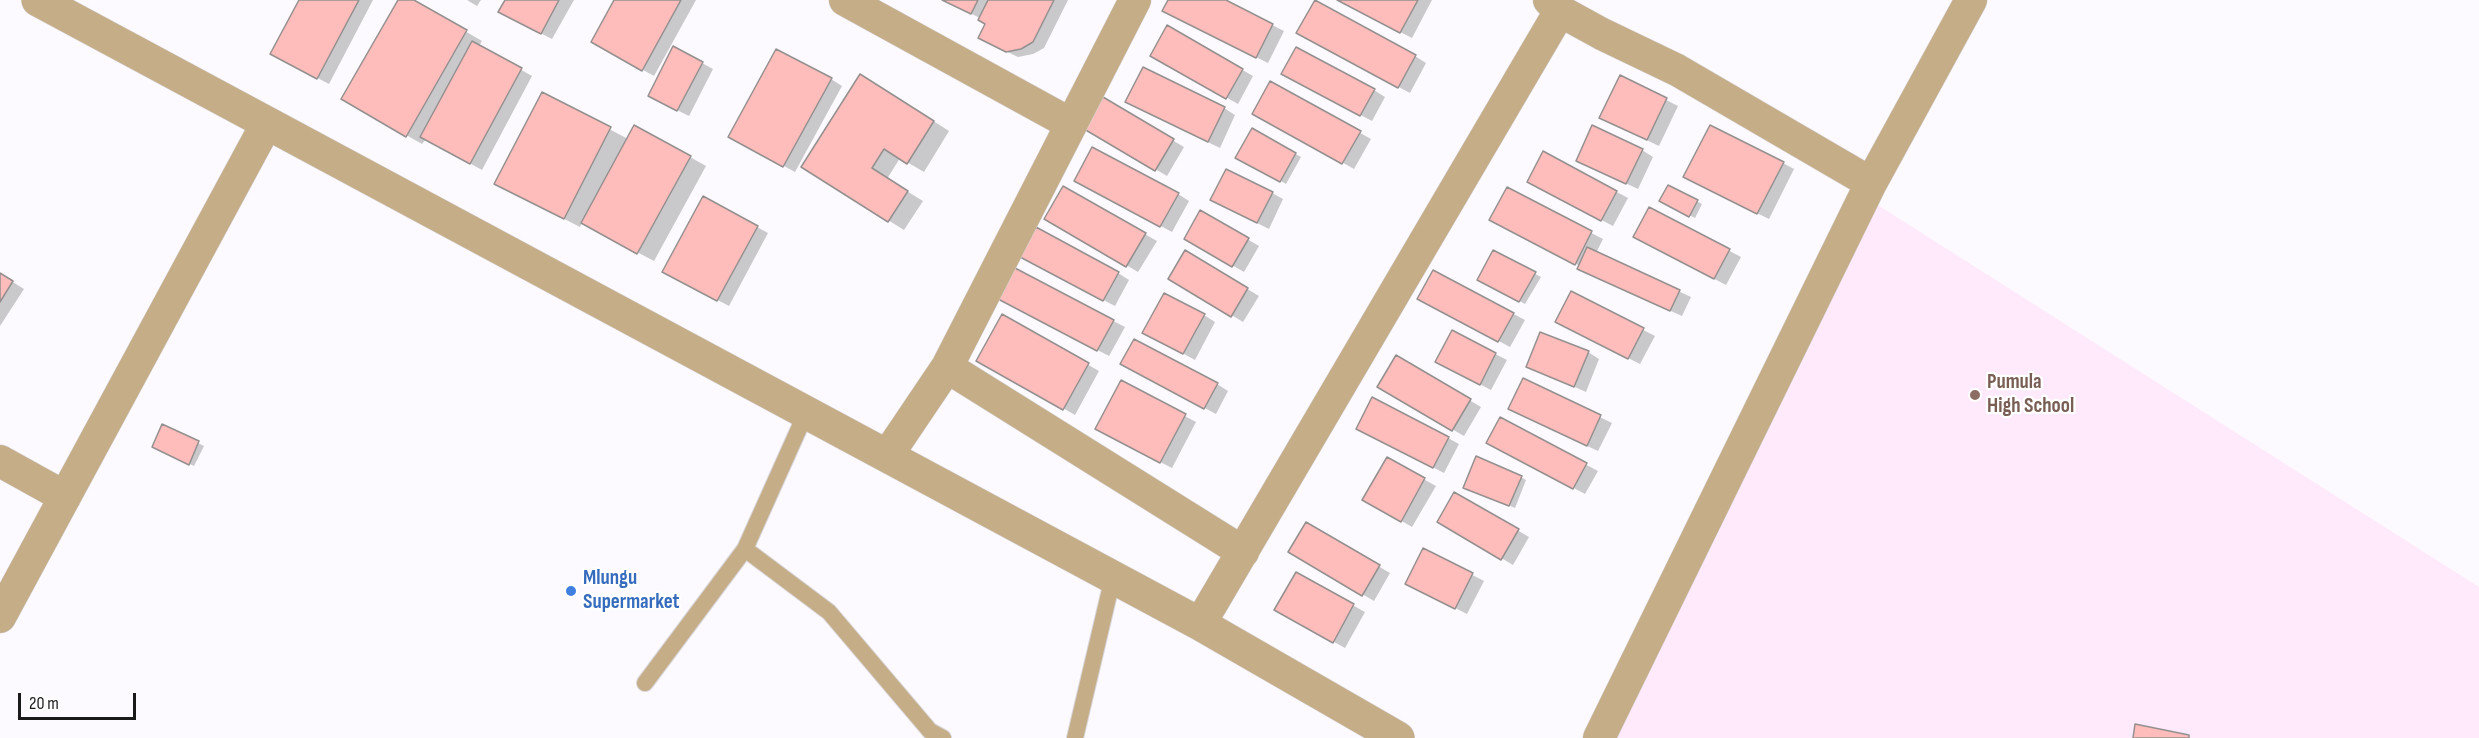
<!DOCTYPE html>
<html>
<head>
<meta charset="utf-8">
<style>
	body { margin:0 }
	#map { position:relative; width:2479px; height:738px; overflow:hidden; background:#fcfafe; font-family:"Sofia Sans Condensed",sans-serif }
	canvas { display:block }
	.scale { position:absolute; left:18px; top:693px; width:118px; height:27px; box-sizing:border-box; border:3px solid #1a1a1b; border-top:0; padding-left:8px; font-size:18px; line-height:21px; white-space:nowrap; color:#1a1a1b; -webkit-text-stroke:4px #fff; paint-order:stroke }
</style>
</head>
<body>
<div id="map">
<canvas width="2479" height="738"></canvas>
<div class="scale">20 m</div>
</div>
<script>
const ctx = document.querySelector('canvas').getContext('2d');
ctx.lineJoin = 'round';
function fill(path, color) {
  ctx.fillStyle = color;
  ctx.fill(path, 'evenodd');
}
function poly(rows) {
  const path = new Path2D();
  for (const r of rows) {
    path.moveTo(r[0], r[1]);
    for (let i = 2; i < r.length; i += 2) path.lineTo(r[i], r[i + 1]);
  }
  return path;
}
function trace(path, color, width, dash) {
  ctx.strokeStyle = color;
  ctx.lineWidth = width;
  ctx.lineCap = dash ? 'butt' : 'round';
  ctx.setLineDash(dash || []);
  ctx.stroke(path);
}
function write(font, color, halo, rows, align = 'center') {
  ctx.font = font + ' "Sofia Sans Condensed",sans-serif';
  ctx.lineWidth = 4.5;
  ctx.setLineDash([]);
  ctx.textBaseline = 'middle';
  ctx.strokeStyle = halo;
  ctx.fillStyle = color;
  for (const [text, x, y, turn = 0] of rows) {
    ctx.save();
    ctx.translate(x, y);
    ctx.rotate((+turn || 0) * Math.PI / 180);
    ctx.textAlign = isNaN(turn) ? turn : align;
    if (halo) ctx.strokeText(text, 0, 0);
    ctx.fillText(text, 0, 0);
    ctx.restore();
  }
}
fill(poly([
	[1873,202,2479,587,2479,738,1598,738]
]), '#feeafb');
fill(poly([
	[301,0,373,0,329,84,283,60],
	[399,0,411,0,482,41,479,46,532,76,482,170,426,139,422,144,343,99],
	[467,0,481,0,477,6],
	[506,0,574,0,552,39,511,18],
	[616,0,696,0,654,76,593,42],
	[944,0,1068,0,1044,48,1033,54,1018,57,991,44,987,24,980,18],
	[1169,0,1222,0,1284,31,1268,63,1175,17],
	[1338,0,1432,0,1412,38],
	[1168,27,1253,76,1238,104,1152,55],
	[1309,39,1415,56,1426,63,1410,93],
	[702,63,713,69,689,116,661,102],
	[1620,77,1678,106,1659,146,1613,124],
	[831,79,842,86,795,172,742,143],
	[1294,80,1374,90,1385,97,1372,121],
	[1271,83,1371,139,1354,169,1254,113],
	[877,85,949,131,924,172,900,158,887,179,923,201,904,230,803,167],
	[543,94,628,139,690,157,706,166,654,261,582,223,580,227,512,192],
	[1103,99,1184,147,1167,176,1086,128],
	[1138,108,1224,108,1235,115,1220,148],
	[1253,130,1301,157,1286,184,1237,157],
	[1642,150,1653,157,1638,189,1589,166],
	[1544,153,1628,198,1613,226,1540,188],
	[1783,163,1794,169,1769,219,1696,183],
	[1087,187,1178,194,1189,201,1172,232],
	[1669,187,1702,204,1695,218,1661,201],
	[1064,188,1157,241,1138,272,1046,218],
	[1507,189,1603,239,1596,253,1691,297,1682,316,1590,275,1580,266,1503,226],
	[1272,193,1283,199,1269,229,1223,206],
	[1650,209,1741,257,1726,285,1646,243],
	[1201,212,1259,246,1244,272,1186,239],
	[757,227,768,233,729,306,676,278],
	[1186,252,1259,296,1243,322,1170,278],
	[1493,252,1541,277,1525,304,1479,279],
	[1033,263,1118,273,1129,280,1115,306],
	[1015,270,1125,327,1109,356,1011,305],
	[1434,272,1525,320,1510,347,1431,305],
	[0,274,24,289,0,326],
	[1571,293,1655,336,1640,364,1569,328],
	[1204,315,1215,322,1195,360,1156,339],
	[1002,316,1099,371,1075,415,978,360],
	[1452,332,1507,360,1491,390,1449,368],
	[1588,352,1599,359,1586,392,1528,366],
	[1397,357,1481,407,1464,436,1379,387],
	[1133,370,1217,384,1228,391,1216,414],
	[1524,380,1612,423,1598,451,1521,415],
	[1121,382,1196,422,1172,468,1108,435],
	[1500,419,1598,471,1585,494,1499,448],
	[163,426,204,446,194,466,159,450],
	[1369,434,1448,438,1459,444,1444,473],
	[1387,459,1436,486,1412,527,1364,499],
	[1521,477,1526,480,1515,508,1471,490],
	[1455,494,1529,537,1513,565,1439,521],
	[1306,524,1390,573,1374,601,1290,552],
	[1424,550,1484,581,1467,614,1418,589],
	[1296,574,1365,612,1345,648,1276,610]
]), '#0003');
const building = poly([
	[299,0,359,0,317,79,270,54,299,0],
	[398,0,414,0,467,30,406,137,341,99,398,0],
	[505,0,559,0,541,34,498,12,505,0],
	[614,0,681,0,642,71,591,42,614,0],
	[942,0,978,0,971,14,942,0],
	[988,0,1054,0,1033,42,1021,49,1006,52,978,38,985,24,978,20,988,0],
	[1168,0,1226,0,1273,24,1256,58,1162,11,1168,0],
	[1315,0,1416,55,1398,88,1296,33,1315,0],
	[1337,0,1418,0,1400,33,1337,0],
	[1167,25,1243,69,1226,99,1150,56,1167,25],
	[472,41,522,68,470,164,420,137,472,41],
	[673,46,703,62,677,111,648,96,673,46],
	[1296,47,1375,89,1360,116,1281,74,1296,47],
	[776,49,832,78,783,167,728,137,776,49],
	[1143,67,1225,107,1208,142,1125,102,1143,67],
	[860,74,934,121,907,164,884,149,872,168,908,191,888,222,801,167,860,74],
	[1620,75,1667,98,1647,140,1599,118,1620,75],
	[1270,81,1361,131,1342,164,1252,114,1270,81],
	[542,92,611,127,564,219,494,184,542,92],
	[1103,97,1174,139,1155,171,1084,129,1103,97],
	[634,125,691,156,637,254,581,223,634,125],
	[1592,125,1643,149,1626,184,1576,161,1592,125],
	[1710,125,1784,162,1757,214,1683,177,1710,125],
	[1252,128,1296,153,1280,182,1235,158,1252,128],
	[1092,147,1179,193,1160,227,1074,181,1092,147],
	[1543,151,1617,191,1601,221,1527,182,1543,151],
	[1226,169,1273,192,1257,223,1210,200,1226,169],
	[1668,185,1698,200,1689,217,1659,201,1668,185],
	[1063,186,1146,233,1126,267,1044,219,1063,186],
	[1507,187,1592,231,1575,265,1489,220,1507,187],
	[703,196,758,226,717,301,662,272,703,196],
	[1649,207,1730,249,1714,279,1633,237,1649,207],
	[1200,210,1249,238,1232,267,1184,239,1200,210],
	[1036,227,1119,272,1103,301,1020,257,1036,227],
	[1587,247,1680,290,1670,311,1577,269,1587,247],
	[1185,250,1248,288,1231,317,1168,279,1185,250],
	[1493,250,1536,272,1519,302,1477,280,1493,250],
	[1015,268,1114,320,1097,351,998,299,1015,268],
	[1433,270,1514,313,1498,342,1417,299,1433,270],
	[0,273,13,281,0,302,0,273],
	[1571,291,1644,328,1628,359,1555,322,1571,291],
	[1164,293,1205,314,1183,354,1142,333,1164,293],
	[1002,314,1089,363,1063,410,976,361,1002,314],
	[1452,330,1496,353,1480,385,1435,362,1452,330],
	[1540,332,1589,351,1574,387,1526,367,1540,332],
	[1134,339,1218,383,1204,409,1120,364,1134,339],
	[1396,355,1471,399,1452,431,1377,387,1396,355],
	[1523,378,1601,415,1587,446,1508,409,1523,378],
	[1121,380,1186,414,1160,463,1095,429,1121,380],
	[1372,397,1449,437,1433,468,1356,429,1372,397],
	[1500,417,1587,463,1573,489,1486,443,1500,417],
	[162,424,199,441,189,465,152,447,162,424],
	[1476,456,1522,476,1509,506,1463,488,1476,456],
	[1387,457,1425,478,1401,522,1362,500,1387,457],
	[1454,492,1519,529,1501,560,1437,522,1454,492],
	[1306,522,1380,565,1362,596,1288,552,1306,522],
	[1423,548,1473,573,1455,609,1405,584,1423,548],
	[1296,572,1354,604,1333,643,1274,610,1296,572],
	[2135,724,2189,735,2189,738,2133,738,2135,724]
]);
fill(building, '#febcba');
trace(building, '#959090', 1.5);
const service = poly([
	[806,413,745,549,829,612,930,731,943,738],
	[645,683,745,549],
	[1075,738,1113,577]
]);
const minor = poly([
	[845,0,1071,124],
	[1549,0,1560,11,1602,34,1677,70,1871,183],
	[947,367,1243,552],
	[887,456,947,367,1135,0],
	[0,461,65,497],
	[0,617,267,123],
	[1200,624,1560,11],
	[1599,738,1871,183,1971,0]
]);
const tertiary = poly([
	[38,0,1200,624,1398,738]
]);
trace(service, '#d8d6da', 18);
trace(minor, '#d8d6da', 33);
trace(tertiary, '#d8d6da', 34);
trace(service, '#c5ad88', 16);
trace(minor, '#c5ad88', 32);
trace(tertiary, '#c5ad88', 33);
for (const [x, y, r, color] of [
	[1975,395,6,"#8d6e63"],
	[571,591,6,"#3f7fe0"]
]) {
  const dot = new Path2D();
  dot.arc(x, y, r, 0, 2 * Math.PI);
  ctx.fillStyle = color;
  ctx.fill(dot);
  trace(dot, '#fff', 2);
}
write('bold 21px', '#785e54', '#fff', [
	["Pumula",1987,383],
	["High School",1987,407]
], 'left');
write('bold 21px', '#366cbe', '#fff', [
	["Mlungu",583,579],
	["Supermarket",583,603]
], 'left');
</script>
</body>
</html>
